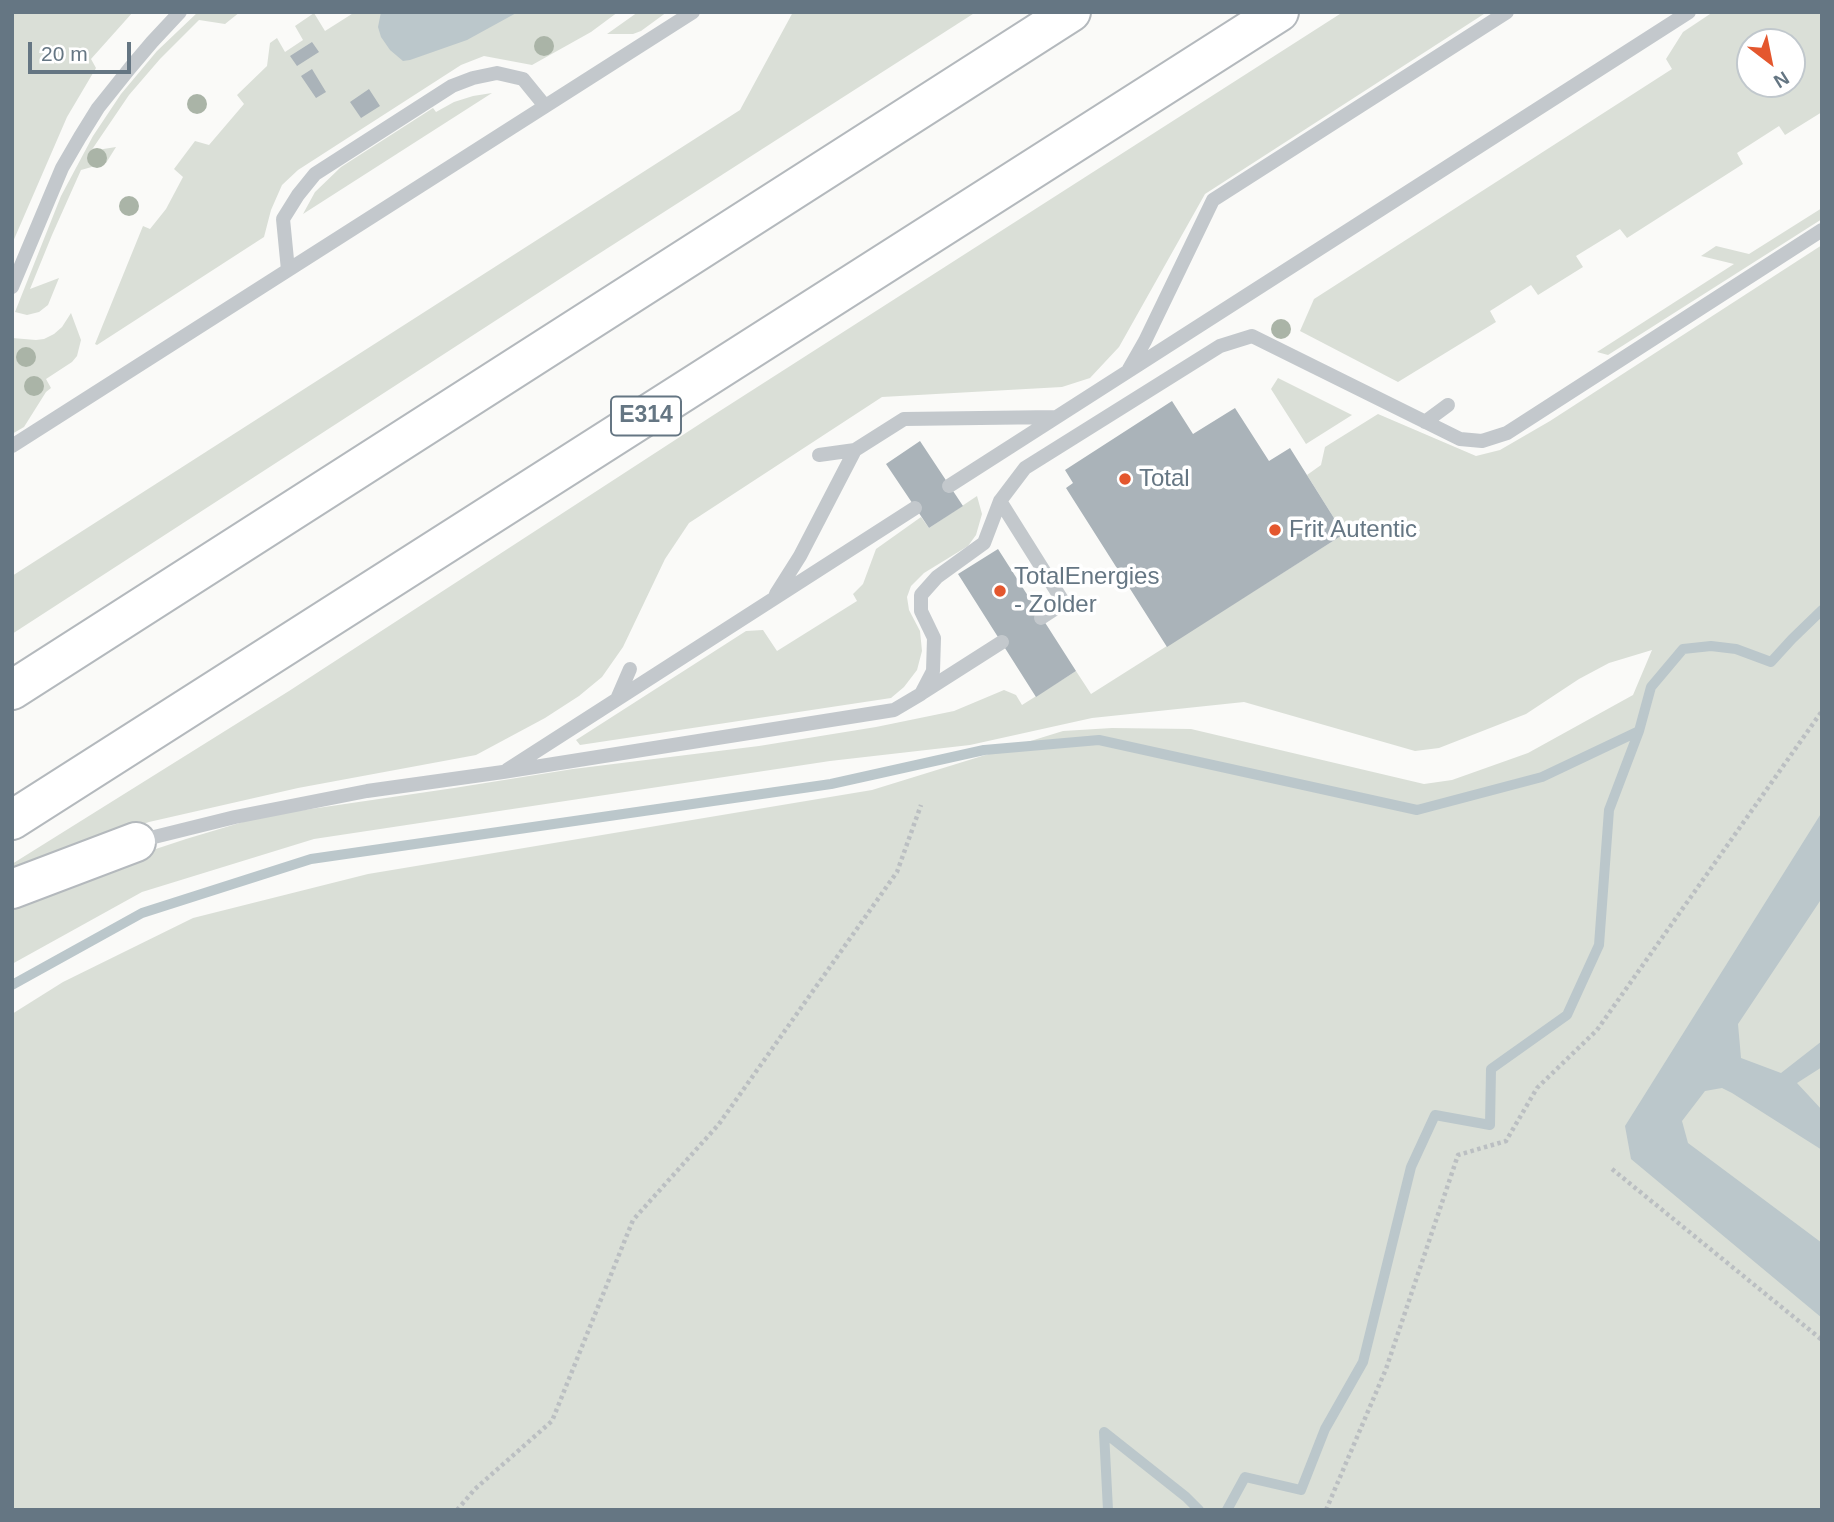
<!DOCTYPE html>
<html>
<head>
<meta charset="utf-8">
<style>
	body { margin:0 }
	#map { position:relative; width:1834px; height:1522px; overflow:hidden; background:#fafaf8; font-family:Arial,sans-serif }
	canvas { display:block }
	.frame { position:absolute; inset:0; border:14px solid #657683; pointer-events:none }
	.north { position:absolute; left:1736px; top:28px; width:70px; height:70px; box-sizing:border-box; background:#fff; border:2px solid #c1c8cd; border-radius:50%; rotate:148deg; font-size:19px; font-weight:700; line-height:28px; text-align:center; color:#657683 }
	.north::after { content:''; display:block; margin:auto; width:24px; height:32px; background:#e4572e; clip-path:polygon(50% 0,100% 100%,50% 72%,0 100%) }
	.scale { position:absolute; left:28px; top:42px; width:103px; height:32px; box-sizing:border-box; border:4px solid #657683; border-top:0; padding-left:9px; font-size:21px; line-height:24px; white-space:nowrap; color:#657683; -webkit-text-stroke:5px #fff; paint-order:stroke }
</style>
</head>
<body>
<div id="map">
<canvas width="1834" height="1522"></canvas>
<div class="frame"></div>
<div class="north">N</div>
<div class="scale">20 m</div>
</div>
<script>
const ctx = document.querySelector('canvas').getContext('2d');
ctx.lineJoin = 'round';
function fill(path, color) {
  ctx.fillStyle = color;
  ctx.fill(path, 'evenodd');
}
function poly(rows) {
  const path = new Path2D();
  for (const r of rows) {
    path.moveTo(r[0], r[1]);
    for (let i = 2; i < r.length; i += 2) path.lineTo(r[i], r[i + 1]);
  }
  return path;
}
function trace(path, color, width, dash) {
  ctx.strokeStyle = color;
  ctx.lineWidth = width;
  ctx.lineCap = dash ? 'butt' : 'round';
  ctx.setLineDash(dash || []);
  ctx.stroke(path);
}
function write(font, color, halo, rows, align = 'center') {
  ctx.font = font + ' Arial,sans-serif';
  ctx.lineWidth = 7;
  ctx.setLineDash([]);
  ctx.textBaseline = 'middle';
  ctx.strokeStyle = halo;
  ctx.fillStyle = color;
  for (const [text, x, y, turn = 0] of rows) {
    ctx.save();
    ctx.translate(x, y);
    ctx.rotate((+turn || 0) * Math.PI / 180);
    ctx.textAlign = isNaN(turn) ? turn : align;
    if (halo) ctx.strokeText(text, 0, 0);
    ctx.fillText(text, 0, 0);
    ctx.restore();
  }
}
fill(poly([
	[12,12,133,12,91,59,96,68,67,117,12,244],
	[198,12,240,12,225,24,199,20,160,59,129,95,91,151,116,147,106,163,81,170,52,235,30,289,59,278,48,305,39,312,27,315,15,312,61,196,93,136,121,94,157,51],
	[355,12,618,12,591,32,532,65,484,56,461,65,298,170,282,185,271,210,264,237,97,345,95,344,143,226,150,229,166,209,183,177,174,169,195,141,209,145,244,104,237,95,267,66,270,43,277,38,285,52,303,40,295,26,314,13,325,31],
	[638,12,667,12,641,31,633,34,607,34],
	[793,12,976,12,586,262,12,634,12,576,740,110],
	[1343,12,1487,12,1205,194,1119,347,1090,378,1062,387,882,397,689,523,665,559,623,647,602,677,579,696,545,718,476,755,298,788,149,822,12,872,12,864,289,691,712,416],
	[1713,12,1822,12,1822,112,1785,135,1779,126,1737,153,1743,164,1627,238,1620,229,1576,256,1583,267,1538,295,1531,285,1490,311,1496,322,1398,382,1300,331,1314,299,1672,69,1666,59,1683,32],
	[1792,42,1792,84,1750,84,1750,42],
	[492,93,303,214,315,192,341,167,433,108,436,112,454,102,473,96],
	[1822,208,1822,219,1608,355,1597,352,1734,264,1701,256,1716,246,1749,254],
	[1822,245,1822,1510,12,1510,12,1014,63,982,193,918,368,874,872,790,1063,731,1112,728,1191,729,1424,784,1452,780,1528,753,1633,695,1652,650,1609,663,1579,679,1526,714,1439,748,1415,751,1244,702,1092,718,970,745,830,761,314,839,142,892,12,964,12,903,80,874,186,839,263,816,454,788,573,769,759,746,876,727,954,711,1004,690,1016,695,1022,705,1076,671,1091,694,1344,534,1307,475,1321,465,1325,447,1378,414,1476,456,1500,450,1550,421],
	[71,313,81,340,77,356,72,362,46,379,51,388,46,392,24,427,12,434,12,338,36,340,44,339,54,334,62,327],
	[1278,378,1352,415,1306,444,1271,389],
	[977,496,982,514,976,535,968,546,924,573,911,586,907,597,909,610,920,631,922,651,917,670,904,687,891,698,580,745,576,740,746,631,763,630,777,651,857,601,853,594,863,584,876,549,921,517,929,528]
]), '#dadfd7');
fill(poly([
	[381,12,518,12,467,40,410,60,403,61,390,50,381,37,378,27],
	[1822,812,1822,898,1738,1024,1741,1058,1781,1073,1822,1041,1822,1067,1797,1083,1822,1110,1822,1150,1732,1093,1722,1088,1705,1091,1682,1121,1688,1143,1822,1243,1822,1318,1631,1159,1625,1126]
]), '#bbc7cb');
trace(poly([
	[12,985,142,913,311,859,831,784,984,750,1099,740,1417,810,1542,777,1639,731,1651,687,1683,649,1711,646,1736,649,1771,662,1792,639,1822,610],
	[1108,1510,1104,1432,1186,1497,1199,1510],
	[1227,1510,1245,1477,1301,1490,1325,1429,1363,1362,1411,1167,1435,1115,1490,1125,1491,1069,1567,1015,1599,945,1609,810,1639,731]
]), '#bbc7cb', 10);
fill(poly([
	[312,42,319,52,297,66,290,56],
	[312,69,326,92,316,98,301,76],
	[369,89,380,106,361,118,350,102],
	[1172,401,1193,434,1235,408,1269,461,1290,448,1344,534,1167,647,1066,488,1073,483,1065,470],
	[920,441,963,506,929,528,886,464],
	[998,549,1076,671,1036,697,958,574]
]), '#aab3b9');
const highway = poly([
	[12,690,1071,12],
	[12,820,1279,12],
	[12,889,136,842]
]);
trace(highway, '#b4b9bd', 42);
trace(poly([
	[1612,1169,1822,1340],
	[457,1510,475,1489,552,1421,633,1220,719,1124,897,872,921,805],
	[1326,1510,1386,1369,1458,1155,1506,1141,1537,1088,1597,1030,1822,711]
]), '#bbbfc2', 4.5, [3.5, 3.5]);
trace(poly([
	[288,270,283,219,298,195,315,174,452,86,473,78,497,73,523,79,545,106],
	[12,287,62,168,80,137,98,108,130,68,152,42,180,12],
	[1129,369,1145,341,1213,200,1507,12],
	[1425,422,1448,405],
	[12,446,693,12],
	[819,455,855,450],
	[949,486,1689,12],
	[1000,501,1064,603,1041,618],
	[776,594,800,556,855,450,904,419,1056,417],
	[922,693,1002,642],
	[617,699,630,669],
	[507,770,915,508],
	[138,841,235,817,367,791,503,772,894,710,921,694,933,671,934,638,921,611,921,595,937,577,984,543,1000,501,1025,468,1220,346,1252,336,1460,439,1482,441,1507,433,1822,230]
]), '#c3c8cc', 14);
trace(highway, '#fff', 38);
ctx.fillStyle = '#aab4a7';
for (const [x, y] of [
	[544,46],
	[197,104],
	[97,158],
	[129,206],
	[1281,329],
	[26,357],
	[34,386]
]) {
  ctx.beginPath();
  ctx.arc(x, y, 10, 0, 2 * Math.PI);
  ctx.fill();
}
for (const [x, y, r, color] of [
	[1125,479,7,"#e4572e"],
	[1275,530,7,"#e4572e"],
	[1000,591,7,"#e4572e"]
]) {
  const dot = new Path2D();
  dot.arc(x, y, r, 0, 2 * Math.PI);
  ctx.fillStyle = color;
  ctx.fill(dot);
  trace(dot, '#fff', 2.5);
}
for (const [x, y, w] of [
	[646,416,70]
]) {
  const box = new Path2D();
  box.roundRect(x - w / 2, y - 19.5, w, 39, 5);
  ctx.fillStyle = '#fff';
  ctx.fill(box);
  trace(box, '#657683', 2);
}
write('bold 23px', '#657683', null, [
	["E314",646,416]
]);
write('24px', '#657683', '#fff', [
	["Total",1139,479],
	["Frit Autentic",1289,530],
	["TotalEnergies",1014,577],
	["- Zolder",1014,605]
], 'left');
</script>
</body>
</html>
